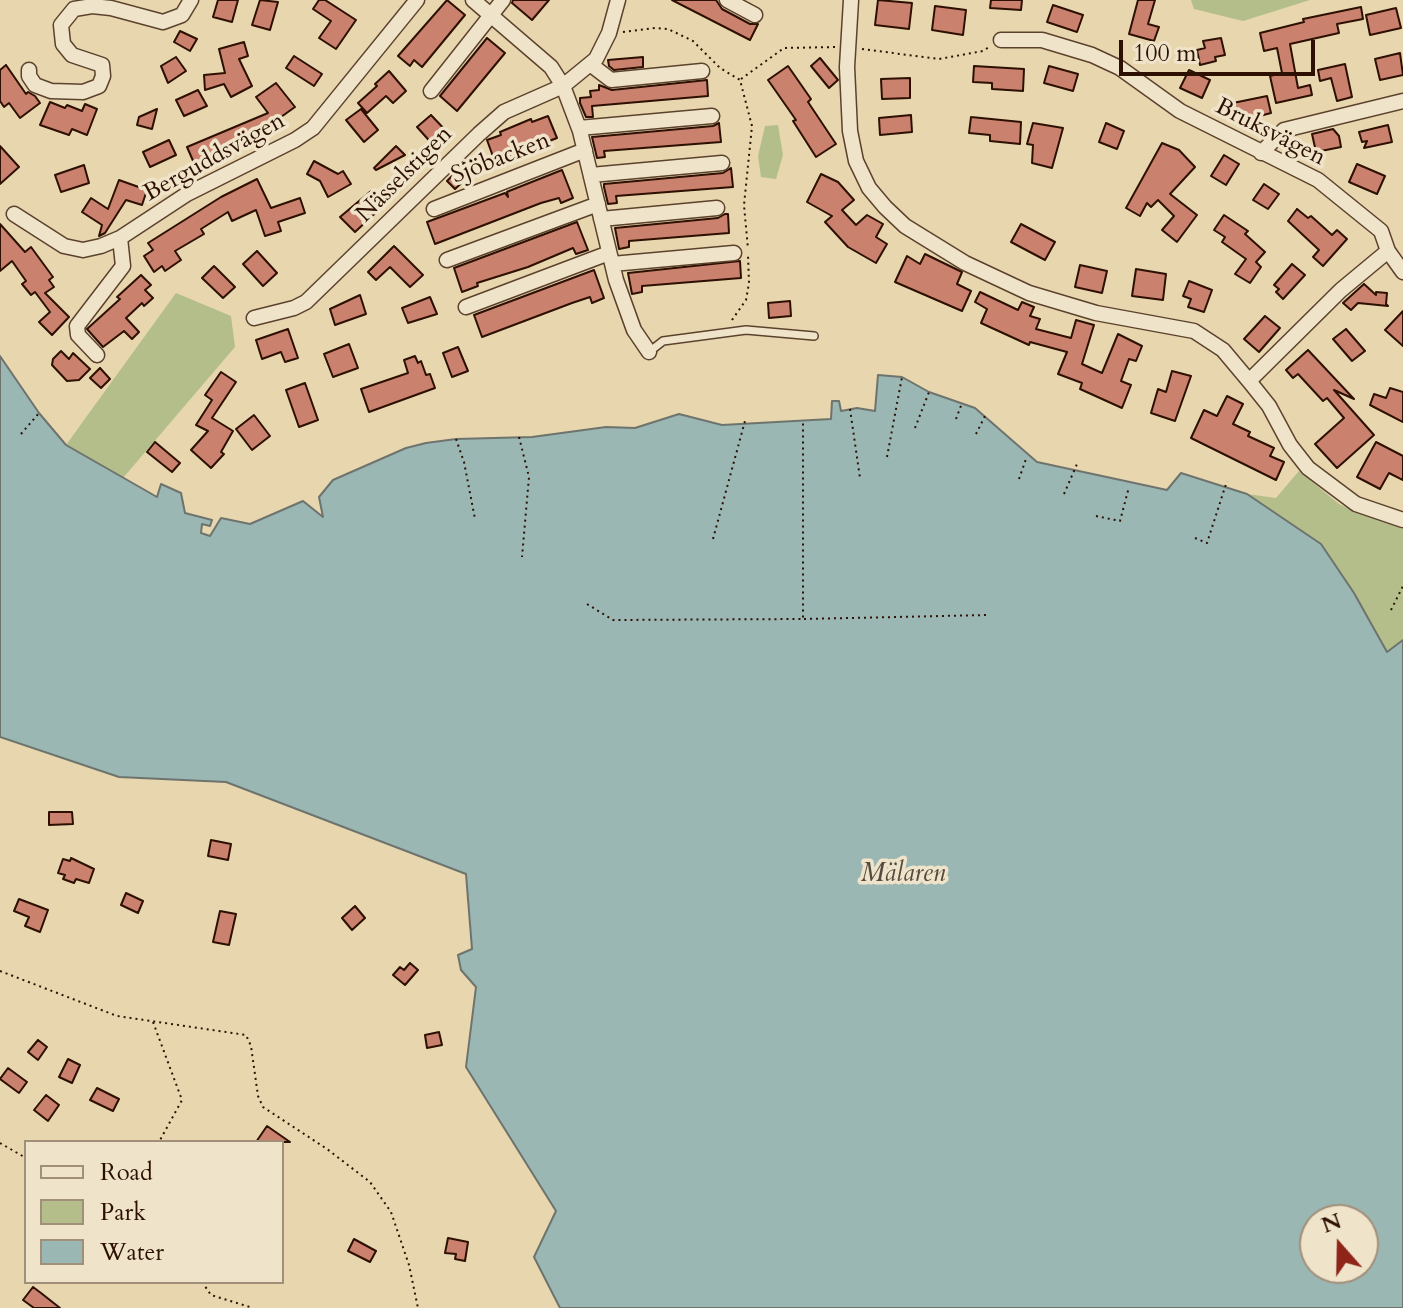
<!DOCTYPE html>
<html>
<head>
<meta charset="utf-8">
<style>
	body { margin:0 }
	#map { position:relative; width:1403px; height:1308px; overflow:hidden; background:#e7d6ae; font-family:Cardo,serif }
	canvas { display:block }
	.legend { position:absolute; left:24px; top:1140px; width:260px; height:144px; box-sizing:border-box; background:#efe4ca; border:2px solid #a18f7a; margin:0; padding:10px 14px; list-style:none; font-size:24px; color:#2d1002 }
	.legend li { display:flex; align-items:center; gap:16px; height:40px }
	.legend b { width:40px; border:2px solid #a18f7a }
	.north { position:absolute; left:1299px; top:1204px; width:80px; height:80px; box-sizing:border-box; background:#efe4ca; border:2px solid #a18f7a; border-radius:50%; rotate:340deg; font-size:22px; font-weight:700; line-height:32px; text-align:center; color:#2d1002 }
	.north::after { content:''; display:block; margin:auto; width:28px; height:36px; background:#8f2418; clip-path:polygon(50% 0,100% 100%,50% 72%,0 100%) }
	.scale { position:absolute; left:1119px; top:40px; width:196px; height:36px; box-sizing:border-box; border:4px solid #2d1002; border-top:0; padding-left:10px; font-size:24px; line-height:28px; white-space:nowrap; color:#2d1002; -webkit-text-stroke:6px #efe4ca; paint-order:stroke }
</style>
</head>
<body>
<div id="map">
<canvas width="1403" height="1308"></canvas>
<ul class="legend">
<li><b style="height:10px;background:#efe4ca"></b>Road</li>
<li><b style="height:22px;background:#b4be8b"></b>Park</li>
<li><b style="height:22px;background:#9ab7b4"></b>Water</li>
</ul>
<div class="north">N</div>
<div class="scale">100 m</div>
</div>
<script>
const ctx = document.querySelector('canvas').getContext('2d');
ctx.lineJoin = 'round';
function fill(path, color) {
  ctx.fillStyle = color;
  ctx.fill(path, 'evenodd');
}
function poly(rows) {
  const path = new Path2D();
  for (const r of rows) {
    path.moveTo(r[0], r[1]);
    for (let i = 2; i < r.length; i += 2) path.lineTo(r[i], r[i + 1]);
  }
  return path;
}
function trace(path, color, width, dash) {
  ctx.strokeStyle = color;
  ctx.lineWidth = width;
  ctx.lineCap = dash ? 'butt' : 'round';
  ctx.setLineDash(dash || []);
  ctx.stroke(path);
}
function write(font, color, halo, rows, align = 'center') {
  ctx.font = font + ' Cardo,serif';
  ctx.lineWidth = 7;
  ctx.setLineDash([]);
  ctx.textBaseline = 'middle';
  ctx.strokeStyle = halo;
  ctx.fillStyle = color;
  for (const [text, x, y, turn = 0] of rows) {
    ctx.save();
    ctx.translate(x, y);
    ctx.rotate((+turn || 0) * Math.PI / 180);
    ctx.textAlign = isNaN(turn) ? turn : align;
    if (halo) ctx.strokeText(text, 0, 0);
    ctx.fillText(text, 0, 0);
    ctx.restore();
  }
}
fill(poly([
	[1191,0,1310,0,1243,21,1194,9],
	[778,125,783,155,776,179,761,177,758,156,765,126],
	[176,293,231,316,235,347,123,478,66,445],
	[1299,471,1339,504,1363,515,1403,527,1403,640,1387,652,1354,593,1321,544,1247,494,1276,498]
]), '#b4be8b');
const water = poly([
	[0,356,39,413,66,445,157,497,161,484,181,493,185,513,212,520,210,526,202,524,201,533,210,536,221,518,250,524,303,501,323,517,319,497,333,480,406,448,426,443,456,439,532,437,606,427,635,428,679,414,722,425,831,419,832,401,839,401,841,411,857,408,875,411,878,375,902,377,929,392,975,408,1037,462,1167,490,1181,473,1247,494,1321,544,1354,593,1387,652,1403,640,1403,1308,560,1308,534,1257,556,1211,466,1067,476,987,461,970,458,955,472,949,466,874,226,782,119,777,0,737,0,356],
	[1315,1220,1363,1220,1363,1268,1315,1268,1315,1220]
]);
fill(water, '#9ab7b4');
trace(water, '#6e746d', 2);
const building = poly([
	[218,0,238,0,232,22,213,17,218,0],
	[260,0,278,2,270,30,252,25,260,0],
	[319,0,325,0,356,20,336,49,319,38,331,21,313,9,319,0],
	[447,0,465,15,422,67,414,60,410,66,398,56,447,0],
	[513,0,549,0,532,20,512,3,513,0],
	[672,0,716,0,722,9,750,24,758,24,750,40,672,0],
	[878,0,912,3,909,29,875,25,878,0],
	[991,0,1022,0,1021,10,990,8,991,0],
	[1138,0,1155,0,1148,24,1159,27,1154,41,1129,34,1138,0],
	[1053,5,1083,15,1077,32,1047,22,1053,5],
	[935,6,966,10,963,35,932,30,935,6],
	[1361,7,1363,19,1337,24,1339,33,1290,44,1298,88,1310,85,1312,95,1276,103,1270,76,1282,73,1277,48,1264,51,1260,33,1304,22,1303,19,1361,7],
	[1396,8,1401,28,1370,35,1366,15,1396,8],
	[180,31,197,39,190,51,174,42,180,31],
	[487,38,505,53,457,111,440,96,487,38],
	[1221,38,1225,55,1215,57,1216,61,1200,65,1197,50,1205,48,1203,41,1221,38],
	[244,42,248,56,239,59,252,86,231,97,224,84,205,90,204,75,225,73,219,49,244,42],
	[1400,53,1403,75,1380,80,1375,59,1400,53],
	[294,56,322,74,314,86,286,68,294,56],
	[176,57,186,71,168,83,161,66,176,57],
	[643,57,643,67,614,70,609,66,608,60,643,57],
	[820,58,838,80,829,88,811,66,820,58],
	[1345,64,1352,97,1337,101,1331,78,1320,81,1318,70,1345,64],
	[6,65,26,94,28,92,35,96,40,103,20,118,9,103,4,107,0,101,0,70,6,65],
	[788,66,811,99,808,102,836,144,816,157,793,121,796,120,768,80,788,66],
	[974,66,1024,69,1023,91,992,89,992,83,973,82,974,66],
	[1049,66,1078,74,1073,91,1044,83,1049,66],
	[1189,70,1210,80,1202,98,1180,88,1189,70],
	[389,71,406,91,393,103,386,96,367,113,358,103,377,86,375,84,389,71],
	[910,78,910,98,882,99,881,79,910,78],
	[707,80,708,96,592,106,593,117,586,117,580,103,580,98,591,97,590,91,599,90,599,85,612,90,707,80],
	[276,83,295,107,274,122,278,131,194,163,187,147,268,113,256,97,276,83],
	[198,90,207,106,184,116,176,100,198,90],
	[1267,96,1271,113,1237,122,1233,103,1267,96],
	[50,102,65,108,67,105,82,111,85,104,97,109,87,135,72,129,69,135,40,125,50,102],
	[157,109,152,129,137,125,139,117,157,109],
	[361,109,378,130,364,142,346,120,361,109],
	[431,115,449,134,435,147,417,127,431,115],
	[911,115,912,132,880,135,879,118,911,115],
	[548,116,557,138,495,162,487,140,501,135,500,132,531,119,532,122,548,116],
	[971,117,1021,122,1020,144,990,141,990,135,969,133,971,117],
	[719,123,721,142,604,151,605,157,597,158,592,137,713,126,719,123],
	[1033,123,1063,128,1052,168,1032,163,1033,145,1027,144,1033,123],
	[1106,123,1124,131,1117,149,1099,142,1106,123],
	[1388,125,1392,142,1364,148,1367,141,1362,142,1359,132,1388,125],
	[1333,129,1339,136,1341,147,1316,152,1312,134,1333,129],
	[169,140,176,155,150,167,143,152,169,140],
	[1162,143,1179,150,1195,167,1170,194,1197,215,1177,242,1162,230,1174,216,1158,200,1151,207,1147,203,1140,216,1126,208,1162,143],
	[0,146,19,167,0,184,0,146],
	[396,146,405,155,376,170,374,168,396,146],
	[1224,155,1239,164,1226,185,1211,176,1224,155],
	[470,158,479,167,455,189,447,181,470,158],
	[314,161,338,174,343,171,351,184,328,197,320,181,307,174,314,161],
	[1357,164,1385,176,1377,194,1349,182,1357,164],
	[84,165,89,183,61,192,55,175,84,165],
	[731,168,733,187,616,196,617,203,608,204,604,187,604,184,723,173,731,168],
	[562,170,573,198,561,203,559,198,541,203,435,244,427,222,505,193,508,197,507,192,509,191,562,170],
	[821,174,838,182,854,200,842,210,856,225,867,215,883,224,876,237,887,244,876,263,848,247,825,222,832,216,807,202,821,174],
	[257,179,271,208,300,198,305,213,278,222,281,231,265,236,256,210,232,221,228,212,201,229,204,234,175,251,181,260,165,271,162,266,154,272,144,256,153,250,148,243,221,197,257,179],
	[119,180,147,190,142,205,126,200,105,233,99,236,102,225,82,212,91,198,108,209,119,180],
	[1264,184,1279,194,1268,209,1253,200,1264,184],
	[371,191,384,205,355,232,340,217,371,191],
	[1297,209,1308,218,1311,216,1332,235,1337,230,1347,239,1323,266,1313,257,1319,250,1288,221,1297,209],
	[725,214,728,214,729,233,629,241,629,247,619,249,615,228,718,218,725,214],
	[1224,215,1248,231,1245,234,1265,252,1256,262,1261,267,1250,283,1235,274,1246,259,1222,242,1225,237,1214,230,1224,215],
	[577,222,588,250,576,254,573,248,528,267,477,283,478,286,462,292,454,268,577,222],
	[0,224,25,252,31,247,53,277,49,280,54,287,45,293,69,317,52,335,39,322,50,312,35,292,31,295,22,284,26,281,12,261,0,271,0,224],
	[1021,224,1055,242,1045,260,1011,242,1021,224],
	[394,246,423,275,410,287,390,267,376,280,368,272,394,246],
	[257,251,277,273,263,286,243,264,257,251],
	[925,254,962,272,957,284,971,291,962,311,895,282,907,256,920,264,925,254],
	[740,261,741,278,642,286,642,292,632,294,628,273,740,261],
	[1292,264,1305,275,1283,299,1276,292,1279,289,1274,285,1292,264],
	[1080,265,1107,271,1102,293,1075,287,1080,265],
	[214,266,235,287,223,298,202,278,214,266],
	[1136,269,1166,274,1163,300,1132,296,1136,269],
	[594,270,604,298,592,303,590,297,572,303,482,337,474,315,594,270],
	[141,275,151,285,145,290,153,298,144,306,142,303,126,318,139,332,132,339,124,331,103,347,87,329,120,299,117,297,141,275],
	[1189,281,1212,290,1204,312,1188,307,1191,299,1183,296,1189,281],
	[1364,284,1376,295,1376,292,1387,293,1386,304,1388,306,1358,303,1351,310,1343,303,1364,284],
	[980,292,1018,310,1022,302,1034,307,1030,316,1040,319,1036,329,1071,338,1076,320,1094,325,1082,364,1102,373,1118,334,1142,346,1136,361,1129,359,1121,381,1131,385,1122,408,1080,389,1082,383,1058,374,1067,352,1030,342,1029,345,981,323,987,309,975,302,980,292],
	[360,295,366,314,335,325,330,309,360,295],
	[430,297,437,314,408,323,402,308,430,297],
	[790,301,791,316,769,318,768,303,790,301],
	[1403,311,1403,346,1385,330,1403,311],
	[1265,316,1280,328,1259,352,1244,339,1265,316],
	[288,329,298,358,285,362,281,352,262,359,256,340,288,329],
	[1346,329,1365,351,1352,361,1333,339,1346,329],
	[349,344,358,368,333,377,324,354,349,344],
	[458,347,468,371,452,377,443,353,458,347],
	[1308,350,1354,399,1334,390,1374,435,1337,468,1315,444,1344,418,1327,398,1323,401,1298,374,1293,378,1286,370,1308,350],
	[61,351,69,359,73,353,90,369,79,380,67,381,52,365,53,359,61,351],
	[415,356,418,363,421,361,426,375,430,374,435,388,369,412,361,389,408,373,404,360,415,356],
	[100,368,110,379,101,388,90,378,100,368],
	[1172,371,1191,376,1175,421,1151,413,1158,389,1166,392,1172,371],
	[221,372,236,382,212,418,233,431,221,452,224,454,211,468,191,450,208,431,196,425,212,400,205,395,221,372],
	[305,383,318,420,299,427,286,390,305,383],
	[1390,388,1403,392,1403,422,1370,405,1374,394,1386,398,1390,388],
	[1227,396,1243,404,1233,424,1250,432,1248,436,1274,448,1270,456,1284,462,1276,480,1191,438,1204,410,1217,416,1227,396],
	[254,415,270,436,252,450,236,429,254,415],
	[155,442,180,463,172,472,147,452,155,442],
	[1376,442,1403,456,1403,480,1389,473,1380,489,1357,477,1376,442],
	[49,812,72,812,73,824,49,825,49,812],
	[211,840,231,844,228,860,208,856,211,840],
	[71,858,94,869,89,883,76,879,74,883,63,879,65,875,58,873,63,859,70,861,71,858],
	[126,893,143,901,138,913,121,905,126,893],
	[19,899,48,910,40,932,25,926,29,917,14,911,19,899],
	[355,906,365,918,352,930,342,918,355,906],
	[220,911,236,914,229,945,213,942,220,911],
	[410,963,418,970,405,985,393,975,400,967,404,970,410,963],
	[439,1032,442,1045,427,1048,425,1035,439,1032],
	[38,1040,47,1047,38,1060,28,1052,38,1040],
	[68,1059,80,1065,72,1083,59,1077,68,1059],
	[8,1068,27,1082,19,1093,0,1079,8,1068],
	[97,1088,119,1099,113,1111,90,1100,97,1088],
	[46,1095,59,1105,48,1121,34,1110,46,1095],
	[267,1126,290,1142,256,1142,267,1126],
	[448,1238,468,1242,465,1261,455,1259,456,1254,445,1253,448,1238],
	[354,1239,376,1251,370,1262,348,1251,354,1239],
	[33,1287,41,1293,60,1308,34,1308,23,1300,33,1287]
]);
fill(building, '#ca816d');
trace(building, '#2d1002', 2);
const service = poly([
	[649,352,663,341,746,330,814,336]
]);
const minor = poly([
	[473,0,551,67,563,86,580,131,616,280,634,330,649,352],
	[727,0,755,15],
	[851,0,847,67,850,131,856,161,869,188,885,207,905,226,965,263,1029,293,1096,313,1194,331,1223,350,1249,381,1269,406,1290,445,1308,468,1356,504,1403,520],
	[1001,40,1042,40,1092,55,1120,68,1180,111,1318,180,1381,231,1388,251,1403,272],
	[590,64,611,80,702,71],
	[29,70,29,76,35,85,51,91,83,92,99,86,103,76,102,65,72,55,63,44,61,25,74,9,92,6,111,8,163,22,182,15,191,0],
	[431,91,503,0],
	[579,128,712,116],
	[1261,153,1284,130,1403,101],
	[591,175,722,163],
	[434,209,585,150],
	[14,214,64,246,83,250,101,246,120,238,187,194,295,140,313,128,417,0],
	[601,219,717,208],
	[447,260,598,204],
	[612,264,734,253],
	[466,307,609,253],
	[254,318,294,308,306,302,479,134,504,112,563,86,596,59,609,33,618,0],
	[97,355,78,335,77,326,123,266,120,238],
	[1249,381,1341,290,1388,251]
]);
trace(service, '#5c422d', 10);
trace(minor, '#5c422d', 17);
trace(poly([
	[623,32,655,28,668,29,693,41,720,68,740,80,752,126,744,205,748,249],
	[862,49,939,59,983,51,989,47],
	[741,79,784,48,836,47],
	[732,320,746,300,749,283,748,255],
	[850,409,860,478],
	[956,419,962,403],
	[915,428,929,392],
	[21,434,39,413],
	[976,434,986,414],
	[519,437,529,477,522,557],
	[456,439,464,462,475,519],
	[887,457,902,377],
	[1019,479,1026,459],
	[1064,494,1077,464],
	[1096,516,1120,521,1129,487],
	[1195,538,1207,543,1227,481],
	[713,539,745,421],
	[587,604,613,620,803,619,803,420],
	[1391,610,1403,586],
	[804,619,988,615],
	[0,971,117,1016,246,1035,251,1046,258,1096,263,1107,327,1149,370,1182,391,1212,409,1265,418,1308],
	[153,1022,182,1100,159,1142],
	[0,1143,26,1158],
	[202,1282,211,1295,253,1308]
]), '#2d1002', 2, [2, 4]);
trace(service, '#efe4ca', 7);
trace(minor, '#efe4ca', 14);
write('24px', '#2d1002', '#efe4ca', [
	["Bruksvägen",1270,133,27],
	["Berguddsvägen",215,158,-29],
	["Sjöbacken",501,159,-21],
	["Nässelstigen",405,175,-45]
]);
write('italic 26px', '#534a40', '#efe4ca', [
	["Mälaren",903,875]
]);
</script>
</body>
</html>
